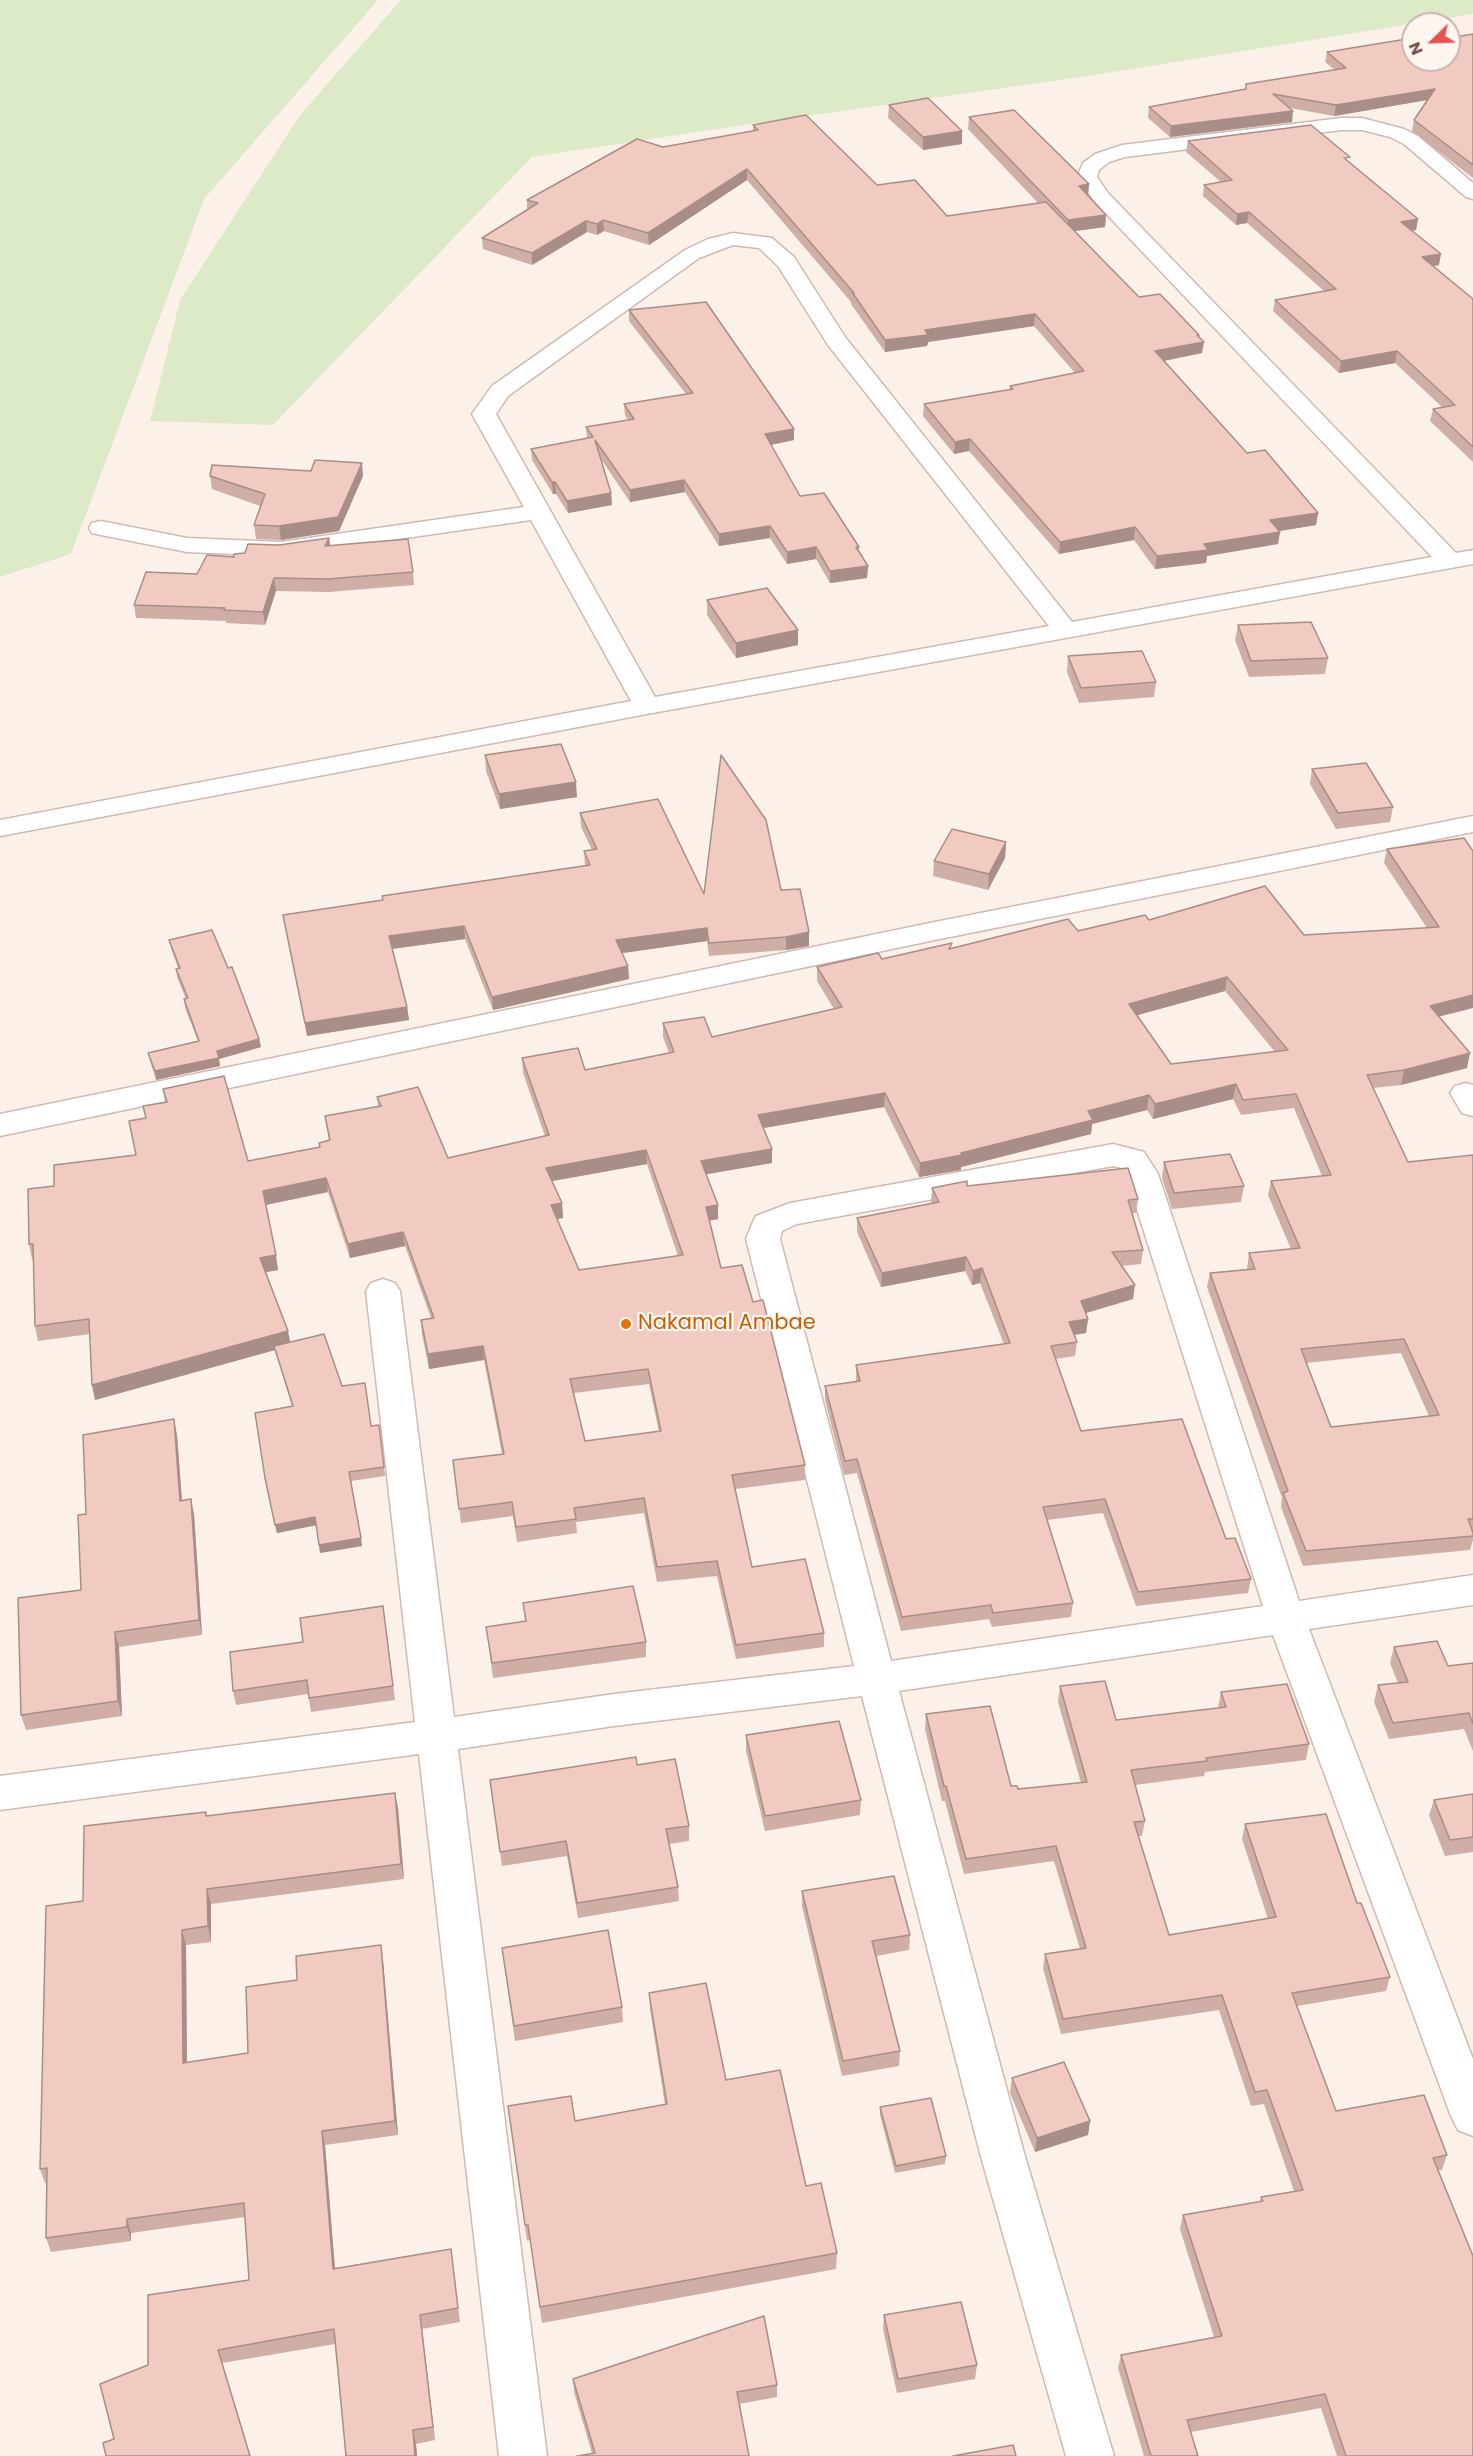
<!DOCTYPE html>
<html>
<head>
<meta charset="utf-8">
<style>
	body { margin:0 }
	#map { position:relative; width:1473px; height:2456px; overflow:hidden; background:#fcf1e9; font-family:Poppins,sans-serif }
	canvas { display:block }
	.north { position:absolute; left:1401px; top:12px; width:60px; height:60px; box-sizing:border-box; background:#fff6f0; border:2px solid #c9b5af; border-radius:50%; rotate:247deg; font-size:16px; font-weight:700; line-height:24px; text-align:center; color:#77534d }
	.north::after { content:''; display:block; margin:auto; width:21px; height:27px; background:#e35451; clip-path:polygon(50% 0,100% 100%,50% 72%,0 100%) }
</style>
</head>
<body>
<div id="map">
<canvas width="1473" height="2456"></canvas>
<div class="north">N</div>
</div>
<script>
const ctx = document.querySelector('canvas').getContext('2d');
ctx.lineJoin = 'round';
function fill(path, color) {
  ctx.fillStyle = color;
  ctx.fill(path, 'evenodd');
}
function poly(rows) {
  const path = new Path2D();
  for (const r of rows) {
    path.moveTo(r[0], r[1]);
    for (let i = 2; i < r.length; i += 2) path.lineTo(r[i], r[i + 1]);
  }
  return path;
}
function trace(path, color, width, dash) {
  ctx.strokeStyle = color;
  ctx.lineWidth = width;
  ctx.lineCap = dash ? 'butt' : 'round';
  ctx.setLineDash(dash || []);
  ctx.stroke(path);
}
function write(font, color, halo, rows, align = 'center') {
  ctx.font = font + ' Poppins,sans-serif';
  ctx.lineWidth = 4.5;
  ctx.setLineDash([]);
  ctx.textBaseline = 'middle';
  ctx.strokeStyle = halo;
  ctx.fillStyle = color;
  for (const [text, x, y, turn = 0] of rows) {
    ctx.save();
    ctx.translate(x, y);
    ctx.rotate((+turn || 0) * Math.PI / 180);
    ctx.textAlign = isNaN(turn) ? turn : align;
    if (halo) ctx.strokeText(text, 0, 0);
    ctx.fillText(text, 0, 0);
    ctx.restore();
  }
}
fill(poly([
	[0,0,378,0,204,199,71,554,0,577],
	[401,0,1473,0,1473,14,1088,76,743,125,532,157,273,425,150,421,180,300,300,115]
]), '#dceac7');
const minor = poly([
	[1341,118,1362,118,1404,129,1418,136,1473,183,1473,199,1466,197,1404,144,1390,137,1362,130,1341,130,1125,157,1109,162,1099,170,1097,177,1108,193,1456,553,1473,550,1473,564,647,714,0,836,0,820,631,701,531,520,281,556,187,552,101,535,92,533,89,528,92,523,101,521,187,538,281,542,524,507,472,414,492,386,685,250,708,239,733,233,772,238,794,257,845,337,1072,622,1432,557,1094,201,1077,177,1083,163,1095,154,1122,145,1341,118],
	[733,245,759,248,778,266,828,345,1049,626,655,697,496,414,508,396,699,258,733,245],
	[1473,816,1473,832,935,940,0,1136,0,1114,935,922,1473,816],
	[1466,1083,1473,1085,1473,1116,1462,1113,1450,1093,1455,1086,1466,1083],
	[1113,1144,1144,1152,1158,1174,1299,1601,1473,1575,1473,1605,1309,1629,1473,2059,1473,2136,1458,2130,1451,2116,1273,1635,899,1691,1024,2153,1114,2456,1066,2456,980,2153,862,1696,614,1726,458,1749,547,2456,499,2456,419,1754,0,1810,0,1776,415,1722,366,1291,371,1283,383,1279,395,1283,400,1291,454,1717,614,1694,854,1666,746,1239,752,1224,756,1216,790,1203,1113,1144],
	[1113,1166,1122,1168,1126,1175,1263,1606,891,1661,780,1239,782,1231,797,1224,1113,1166]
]);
trace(minor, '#d1b9b1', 3);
fill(minor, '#fff');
fill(poly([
	[1473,34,1473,178,1412,131,1414,120,1427,100,1334,116,1290,108,1292,122,1170,137,1148,118,1149,107,1246,89,1246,84,1335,70,1325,62,1327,52,1413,60],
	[889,105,962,131,962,144,923,150,888,118],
	[969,117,1089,184,1088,195,1106,215,1105,227,1075,231,1139,297,1199,335,1202,353,1164,361,1247,453,1318,513,1316,525,1279,531,1280,532,1278,544,1207,556,1206,563,1155,569,1134,540,1059,554,969,451,954,454,923,416,924,404,1010,389,1010,386,1075,373,1034,326,928,342,927,346,885,352,851,304,851,302,747,180,649,245,604,231,597,235,587,232,532,265,483,249,482,238,527,210,527,200,663,147,753,131,753,125,877,185,947,216,1038,203,968,129],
	[1188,141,1349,162,1418,219,1416,230,1412,231,1439,265,1433,266,1473,299,1473,462,1430,421,1433,409,1442,407,1395,363,1339,373,1273,311,1275,300,1324,291,1247,223,1236,225,1203,196,1204,185,1221,182,1186,152],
	[629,310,794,429,794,440,771,445,800,496,859,547,859,552,868,566,867,578,830,583,816,559,787,564,770,538,719,546,685,492,630,502,601,459,611,493,612,505,568,513,556,494,553,494,532,460,531,449,587,438,586,427,628,420,625,415,624,404,686,394,629,321],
	[311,471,363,476,339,531,281,540,256,539,254,525,260,506,212,489,210,476],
	[329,538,330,546,413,572,414,585,329,592,276,591,265,625,226,623,226,621,136,618,134,605,197,574,245,553,279,545],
	[707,600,798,630,798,645,736,658,707,615],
	[1238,625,1328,658,1325,674,1249,677,1235,640],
	[1068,656,1156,682,1154,697,1079,703,1067,672],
	[485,755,577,797,500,809,486,771],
	[1312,769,1393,807,1390,822,1336,829,1310,784],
	[580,813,704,894,781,890,809,932,809,946,786,950,709,956,707,941,622,953,628,966,629,979,493,1010,465,939,392,949,407,1007,409,1020,307,1036,283,915,382,900,585,866,584,851,592,850,581,827],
	[1464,838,1439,1017,1467,1068,1401,1085,1373,1088,1408,1162,1473,1155,1473,1540,1470,1550,1303,1566,1281,1507,1282,1498,1207,1287,1210,1273,1247,1269,1249,1253,1291,1249,1268,1195,1271,1181,1322,1176,1294,1108,1241,1115,1233,1099,1153,1119,1147,1110,1092,1124,1091,1134,961,1167,961,1170,919,1177,884,1107,764,1128,772,1163,706,1174,718,1205,718,1219,710,1221,721,1268,753,1302,805,1465,805,1480,735,1489,752,1567,824,1633,824,1647,736,1659,717,1576,657,1582,644,1513,576,1522,577,1533,517,1542,513,1516,461,1523,453,1460,502,1454,484,1360,429,1369,422,1334,421,1320,431,1318,405,1246,350,1258,328,1192,266,1205,278,1270,265,1272,290,1343,342,1386,371,1426,379,1425,385,1476,351,1481,362,1546,320,1553,317,1525,277,1533,265,1478,292,1406,275,1350,95,1400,90,1334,38,1341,35,1326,34,1259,32,1259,29,1244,54,1186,136,1155,145,1118,165,1102,163,1089,248,1161,319,1147,329,1141,325,1116,378,1106,377,1097,448,1158,545,1136,523,1073,522,1058,585,1070,669,1053,663,1037,663,1023,712,1037,834,1009,817,981,817,967,882,959,952,948,1078,931,1149,920,1304,935,1427,928,1384,863,1387,849],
	[1225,991,1275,1052,1171,1064,1137,1015],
	[647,1164,678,1256,579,1270,557,1219,563,1218,562,1203,552,1181],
	[1401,1353,1429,1416,1331,1427,1306,1363],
	[649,1384,659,1432,585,1441,574,1393],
	[1006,842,1005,858,988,890,933,876,934,861],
	[169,940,228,968,259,1039,261,1047,219,1059,220,1066,156,1080,150,1061,148,1053,198,1041,185,1008,184,999,186,999,177,977,176,969,178,968,171,948],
	[1164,1162,1244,1186,1241,1202,1172,1209,1162,1178],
	[967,1186,1138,1199,1136,1213,1132,1213,1143,1250,1141,1264,1122,1266,1133,1299,1086,1313,1088,1319,1086,1333,1074,1335,1077,1342,1075,1356,1056,1359,1081,1431,1226,1539,1251,1579,1248,1593,1136,1606,1103,1513,1047,1520,1073,1603,1071,1617,992,1627,989,1619,901,1631,857,1473,844,1475,825,1400,825,1386,856,1382,856,1365,1004,1344,980,1283,972,1285,965,1271,881,1287,857,1232,857,1218,932,1203,931,1202,932,1188],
	[177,1435,182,1500,194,1514,202,1635,119,1647,122,1716,26,1730,21,1715,81,1590,86,1514],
	[523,1603,646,1642,646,1657,493,1678,486,1627,525,1621],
	[383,1606,395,1700,311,1712,308,1694,236,1705,233,1691],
	[1394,1647,1448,1666,1473,1663,1473,1751,1464,1729,1389,1739,1374,1702,1378,1685,1398,1683,1390,1663],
	[1060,1686,1116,1720,1218,1708,1221,1692,1309,1744,1306,1760,1205,1772,1204,1776,1135,1785,1145,1821,1142,1836,1138,1836,1169,1935,1268,1919,1242,1839,1245,1824,1357,1903,1390,1977,1386,1991,1297,2006,1336,2111,1447,2155,1442,2170,1438,2170,1473,2456,1337,2456,1321,2408,1191,2432,1198,2456,1144,2456,1118,2368,1121,2355,1214,2337,1180,2229,1183,2215,1260,2202,1261,2197,1294,2191,1264,2104,1251,2106,1219,2010,1061,2034,1043,1968,1045,1954,1080,1949,1054,1861,964,1874,945,1801,942,1801,925,1729,926,1714,1011,1786,1018,1789,1081,1783,1058,1702],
	[746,1735,861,1800,860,1815,765,1831,746,1751],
	[637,1765,689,1826,689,1841,669,1844,678,1887,679,1901,578,1918,567,1856,502,1866,490,1780],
	[395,1793,398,1808,404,1879,211,1904,211,1942,186,1945,187,2062,248,2053,297,1980,383,1960,398,2135,325,2145,335,2268,451,2249,460,2322,422,2329,435,2440,416,2444,417,2456,346,2456,335,2344,222,2363,114,2439,148,2365,249,2280,245,2217,131,2233,131,2241,51,2252,46,2238,47,2183,45,2183,40,2169,83,1901,207,1816],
	[1473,1794,1473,1852,1445,1856,1429,1815,1434,1800],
	[802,1891,910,1935,909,1950,876,1956,900,2051,899,2066,842,2076,802,1906],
	[502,1948,622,2007,623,2022,515,2041],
	[649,1993,726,2080,806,2186,837,2253,836,2269,542,2323,530,2240,527,2241,508,2106,575,2121,665,2105,650,2009],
	[1012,2078,1090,2121,1088,2135,1035,2152,1010,2093],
	[880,2107,946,2156,945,2164,895,2173,880,2115],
	[884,2315,977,2365,975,2379,897,2393,883,2329],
	[573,2379,777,2385,777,2397,739,2404,592,2453,574,2392]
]), '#cfaea6');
fill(poly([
	[1435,89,1433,99,1334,116,1336,105],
	[1293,111,1292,122,1170,137,1171,126],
	[962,131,962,144,923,150,923,137],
	[747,169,747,180,649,245,648,233],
	[1089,184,1088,196,1079,186],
	[1249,212,1247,223,1236,225,1237,214],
	[1106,215,1105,227,1067,232,1068,220],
	[1418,219,1416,230,1399,233,1401,222],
	[603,220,604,231,597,235,597,224],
	[586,221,587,232,532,265,532,253],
	[1441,254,1439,265,1420,269,1422,257],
	[1035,314,1034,326,928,342,927,346,885,352,885,340,925,330],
	[1197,335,1199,335,1198,343,1204,342,1202,353,1153,363,1155,351],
	[1397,351,1395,363,1339,373,1341,361],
	[794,429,794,440,765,446,765,434],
	[970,439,969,451,954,454,955,442],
	[362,463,363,476,339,531,281,540,279,526],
	[684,480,685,492,630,502,630,490],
	[552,482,555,482,556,494,553,494],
	[611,493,612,505,568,513,567,501],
	[1318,513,1316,525,1268,533,1270,520],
	[770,526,770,538,719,546,719,534],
	[1135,527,1134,540,1059,554,1060,542],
	[1280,532,1278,544,1207,556,1206,563,1155,569,1157,556,1204,544],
	[329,538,331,551,325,546],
	[816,547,816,559,787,564,787,552],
	[868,566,867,578,830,583,830,571],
	[274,578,276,591,265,625,263,612],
	[798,630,798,645,736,658,736,643],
	[576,782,577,797,500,809,499,794],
	[1006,842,1005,858,988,890,989,874],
	[464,926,465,939,391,949,389,936],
	[707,928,707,941,616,954,616,940],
	[809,932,809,946,786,950,786,937],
	[628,966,629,979,493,1010,492,997],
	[1227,977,1225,991,1127,1018,1129,1004],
	[1473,995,1473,1008,1426,1020,1430,1006],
	[407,1007,409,1020,307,1036,305,1023],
	[259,1039,261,1047,219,1059,220,1066,156,1080,155,1071,217,1051],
	[1470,1053,1467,1068,1401,1085,1404,1070],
	[1236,1084,1233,1099,1153,1119,1155,1104],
	[885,1093,884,1107,758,1129,758,1115],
	[1149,1095,1147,1110,1092,1124,1091,1134,961,1167,961,1170,919,1177,920,1163,1088,1111],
	[772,1149,772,1163,702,1175,701,1161],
	[646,1150,647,1164,547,1182,546,1168],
	[326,1178,328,1192,265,1205,263,1191],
	[562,1203,563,1218,552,1220,551,1205],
	[718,1205,718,1219,706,1221,706,1207],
	[403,1232,405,1246,350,1258,348,1244],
	[276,1255,278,1270,262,1273,260,1258],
	[966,1257,965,1271,881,1287,882,1273],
	[982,1268,980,1283,972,1285,973,1271],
	[1135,1285,1133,1299,1079,1315,1081,1301],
	[1088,1319,1086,1333,1067,1336,1069,1322],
	[288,1331,291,1346,274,1346,275,1350,95,1400,92,1385],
	[483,1346,484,1360,429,1369,428,1354],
	[174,1419,177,1435,183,1516,180,1501],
	[191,1499,194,1514,202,1635,199,1620],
	[315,1517,317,1525,277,1533,275,1525],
	[361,1538,362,1546,320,1553,319,1545],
	[115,1632,119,1647,122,1716,118,1701],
	[395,1793,398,1808,404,1879,401,1864],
	[207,1889,211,1904,211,1942,208,1926],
	[182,1930,186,1945,187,2077,183,2063],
	[381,1945,383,1960,398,2135,395,2121],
	[1090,2121,1088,2135,1035,2152,1037,2138],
	[322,2131,325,2145,336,2283,333,2269],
	[127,2219,131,2233,131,2241,127,2227],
	[420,2315,422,2329,435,2440,433,2427],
	[413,2430,416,2444,417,2456,415,2456]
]), '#a98d87');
const building = poly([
	[1473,34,1473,165,1414,120,1435,89,1336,105,1273,94,1293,111,1171,126,1149,107,1246,89,1246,84,1346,68,1327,52,1413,38,1413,60,1449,60,1449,38,1473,34],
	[928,98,962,131,923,137,889,105,928,98],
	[1014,110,1089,184,1079,186,1106,215,1068,220,969,117,1014,110],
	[806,115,877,185,915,180,947,216,1046,202,1139,297,1160,294,1199,335,1197,335,1204,342,1155,351,1247,453,1265,450,1318,513,1270,520,1280,532,1204,544,1208,550,1157,556,1135,527,1060,542,970,439,955,442,924,404,1013,389,1010,386,1084,371,1035,314,925,330,928,335,885,340,852,292,854,293,747,169,648,233,603,220,597,224,586,221,532,253,482,238,538,203,527,200,637,139,663,147,758,130,753,125,806,115],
	[1311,125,1350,157,1344,158,1418,219,1401,222,1441,254,1422,257,1473,299,1473,447,1433,409,1455,405,1397,351,1341,361,1275,300,1336,289,1249,212,1237,214,1204,185,1232,180,1188,141,1311,125],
	[706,302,794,429,765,434,800,496,824,493,859,547,856,547,868,566,830,571,816,547,787,552,770,526,719,534,684,480,630,490,595,440,611,493,567,501,555,482,552,482,531,449,593,437,586,427,634,419,624,404,693,393,629,310,706,302],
	[315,460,362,463,338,517,279,526,254,525,265,494,210,476,212,465,311,471,315,460],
	[329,538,325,546,408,539,413,572,328,579,274,578,263,612,224,610,225,608,134,605,146,572,197,574,207,555,234,557,234,554,245,553,248,544,279,545,329,538],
	[767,588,798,630,736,643,707,600,767,588],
	[1311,622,1328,658,1251,661,1238,625,1311,622],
	[1142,651,1156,682,1081,688,1068,656,1142,651],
	[561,744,576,782,499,794,485,755,561,744],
	[721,755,766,820,781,890,800,889,809,932,786,937,709,943,707,928,616,940,628,966,492,997,464,926,389,936,407,1007,305,1023,283,915,383,900,382,896,590,865,584,851,597,849,580,813,658,799,704,894,721,755],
	[1366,763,1393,807,1338,813,1312,769,1366,763],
	[952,829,1006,842,989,874,934,861,952,829],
	[1464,838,1473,851,1473,995,1430,1006,1470,1053,1404,1070,1367,1075,1408,1162,1473,1155,1473,1519,1468,1519,1473,1533,1473,1536,1306,1551,1283,1493,1288,1491,1210,1273,1255,1269,1249,1253,1300,1248,1271,1181,1331,1175,1296,1094,1243,1100,1236,1084,1155,1104,1149,1095,1088,1111,1093,1120,961,1153,962,1155,920,1163,885,1093,758,1115,772,1149,701,1161,718,1205,706,1207,721,1268,742,1265,753,1302,763,1300,805,1465,732,1475,752,1567,805,1559,824,1633,736,1645,717,1561,657,1567,644,1498,574,1508,576,1519,516,1527,512,1502,459,1509,453,1460,504,1454,483,1346,428,1354,421,1320,434,1318,403,1232,348,1244,326,1178,263,1191,276,1255,260,1258,288,1331,92,1385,89,1319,35,1326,33,1244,29,1244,28,1189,54,1186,54,1165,136,1155,129,1121,146,1118,143,1106,167,1102,163,1089,224,1076,248,1161,320,1147,319,1143,330,1140,325,1116,381,1106,377,1097,418,1087,448,1158,549,1135,522,1058,578,1048,585,1070,674,1052,663,1023,704,1017,712,1037,842,1007,817,967,878,953,882,959,952,943,949,949,1068,919,1078,931,1145,915,1149,920,1265,886,1304,935,1439,927,1387,849,1464,838],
	[1227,977,1288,1050,1171,1064,1129,1004,1227,977],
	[646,1150,683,1255,579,1270,551,1205,562,1203,546,1168,646,1150],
	[1404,1339,1439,1415,1331,1427,1301,1349,1404,1339],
	[648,1369,661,1431,585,1441,570,1379,648,1369],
	[212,930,228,968,232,967,259,1039,217,1051,219,1058,155,1071,148,1053,199,1041,184,999,188,998,176,969,180,968,169,940,212,930],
	[1230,1154,1244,1186,1174,1193,1164,1162,1230,1154],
	[1128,1168,1138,1199,1128,1200,1143,1250,1112,1252,1135,1285,1081,1301,1088,1319,1069,1322,1077,1342,1051,1346,1081,1431,1182,1419,1226,1539,1235,1538,1251,1579,1138,1592,1105,1499,1043,1507,1073,1603,993,1613,991,1605,902,1617,857,1459,845,1461,825,1386,860,1381,856,1365,1010,1343,982,1268,973,1271,966,1257,882,1273,857,1218,939,1202,932,1188,967,1181,967,1186,1128,1168],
	[324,1334,342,1386,365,1383,371,1426,379,1425,384,1467,349,1472,361,1538,319,1545,315,1517,275,1525,265,1478,255,1413,293,1406,274,1346,324,1334],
	[174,1419,180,1501,191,1499,199,1620,115,1632,118,1701,21,1715,18,1598,81,1590,78,1515,86,1514,83,1435,174,1419],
	[633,1586,646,1642,492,1663,486,1627,526,1621,523,1603,633,1586],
	[383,1606,393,1686,309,1698,307,1680,233,1691,230,1652,303,1642,300,1618,383,1606],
	[1437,1641,1448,1666,1473,1663,1473,1724,1469,1713,1393,1723,1378,1685,1408,1682,1394,1647,1437,1641],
	[1105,1681,1116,1720,1226,1707,1221,1692,1287,1684,1309,1744,1206,1758,1207,1761,1131,1770,1145,1821,1134,1822,1169,1935,1276,1917,1245,1824,1326,1814,1357,1903,1361,1903,1390,1977,1292,1993,1336,2111,1424,2095,1447,2155,1433,2158,1473,2256,1473,2456,1346,2456,1325,2394,1187,2420,1198,2456,1151,2456,1121,2355,1222,2336,1183,2215,1263,2201,1261,2197,1303,2190,1267,2090,1255,2092,1222,1995,1063,2019,1045,1954,1086,1948,1056,1846,966,1859,946,1786,944,1786,926,1714,990,1706,1011,1786,1017,1786,1018,1789,1087,1782,1060,1686,1105,1681],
	[839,1721,861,1800,765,1816,746,1735,839,1721],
	[636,1757,637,1765,675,1759,689,1826,666,1829,678,1887,577,1903,566,1841,500,1852,490,1780,636,1757],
	[395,1793,401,1864,207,1889,208,1926,182,1930,183,2063,248,2053,246,1987,297,1980,296,1956,381,1945,395,2121,322,2131,333,2269,451,2249,458,2308,420,2315,433,2427,413,2430,415,2456,346,2456,334,2329,218,2350,250,2456,106,2456,103,2443,114,2439,100,2384,148,2365,148,2295,249,2280,244,2203,127,2219,127,2227,46,2238,47,2168,40,2169,46,1906,83,1901,84,1826,206,1812,206,1816,395,1793],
	[1473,1794,1473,1837,1450,1840,1434,1800,1473,1794],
	[894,1876,910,1935,872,1941,900,2051,843,2061,802,1891,894,1876],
	[608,1930,622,2007,514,2026,502,1948,608,1930],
	[706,1983,726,2080,780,2070,806,2186,821,2183,837,2253,540,2307,528,2225,525,2225,508,2106,571,2096,575,2121,667,2104,649,1993,706,1983],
	[1064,2062,1090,2121,1037,2138,1012,2078,1064,2062],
	[931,2098,946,2156,896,2166,880,2107,931,2098],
	[961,2302,977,2365,898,2379,884,2315,961,2302],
	[764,2316,777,2385,737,2392,749,2456,577,2456,595,2453,573,2379,764,2316],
	[1013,2445,1016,2456,953,2456,1013,2445]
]);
fill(building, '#f1cac1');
trace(building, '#a98d87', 1.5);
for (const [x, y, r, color] of [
	[626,1324,6,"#e8710a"]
]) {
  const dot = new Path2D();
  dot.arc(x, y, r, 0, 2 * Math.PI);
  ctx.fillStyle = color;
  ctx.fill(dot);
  trace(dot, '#fff6f0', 2);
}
write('21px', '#c56008', '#fff6f0', [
	["Nakamal Ambae",638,1324]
], 'left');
</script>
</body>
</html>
